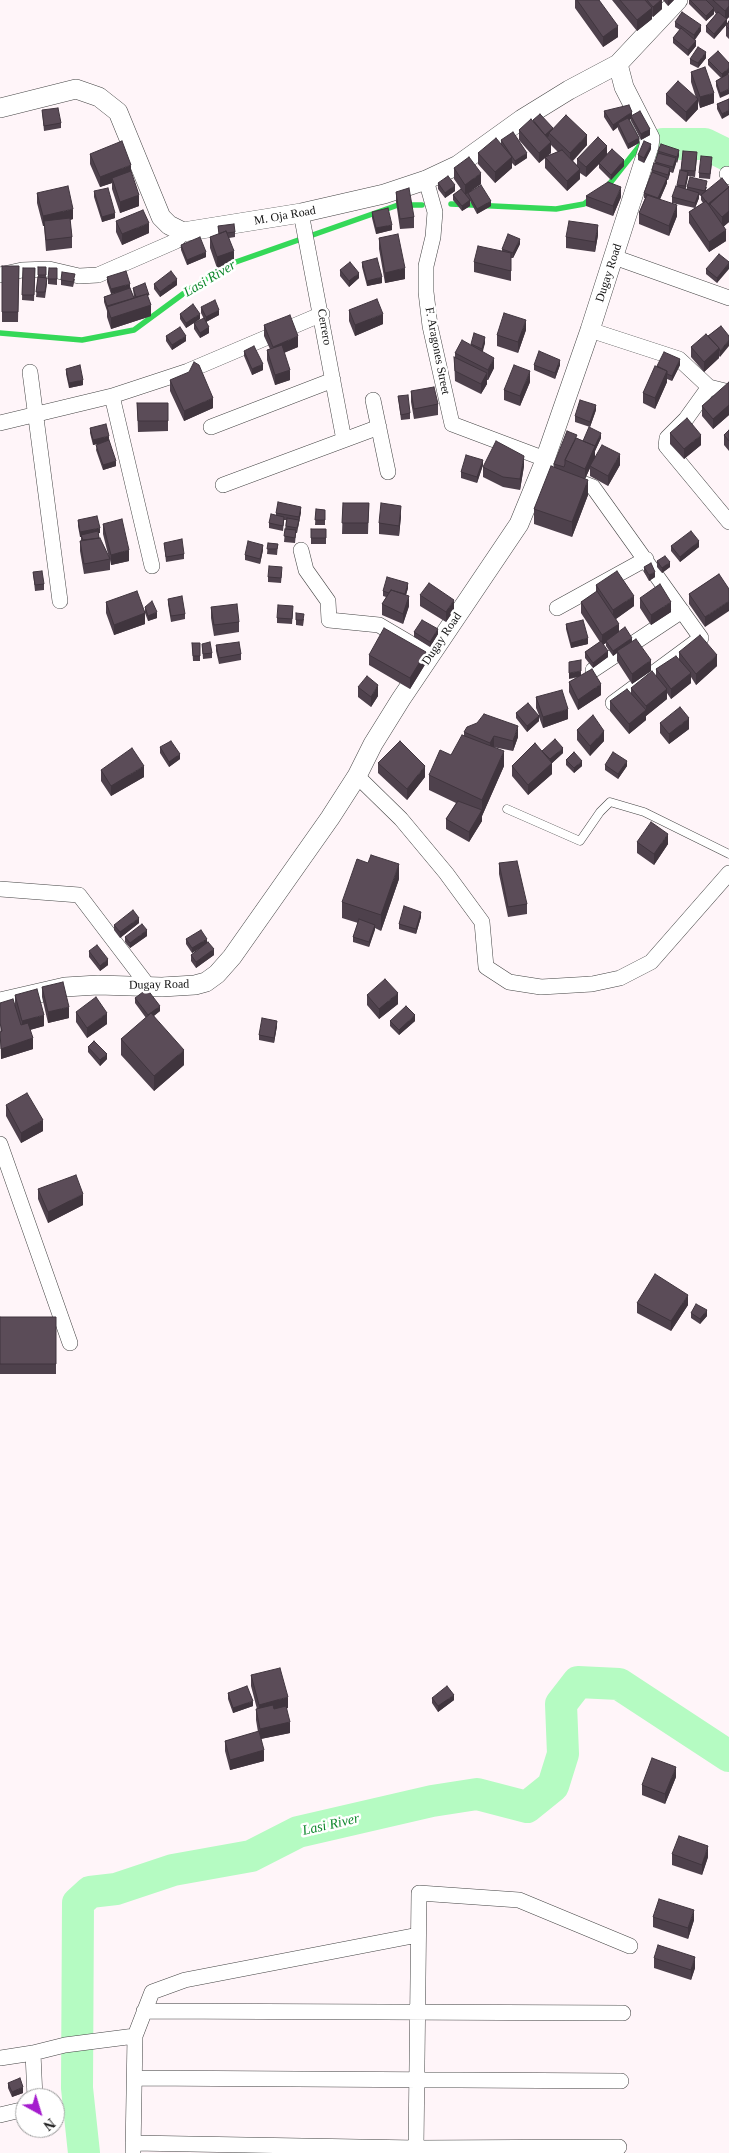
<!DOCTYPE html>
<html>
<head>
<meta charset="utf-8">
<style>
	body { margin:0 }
	#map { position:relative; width:729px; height:2153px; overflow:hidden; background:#fff5f9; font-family:Georgia,serif }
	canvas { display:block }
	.north { position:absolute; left:15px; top:2088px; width:50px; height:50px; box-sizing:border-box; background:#fff; border:1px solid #a0a0a0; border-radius:50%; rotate:141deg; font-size:14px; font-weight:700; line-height:20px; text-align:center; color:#111 }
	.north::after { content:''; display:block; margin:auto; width:18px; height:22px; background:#a51cce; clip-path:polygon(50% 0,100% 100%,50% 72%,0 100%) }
</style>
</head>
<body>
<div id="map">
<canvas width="729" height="2153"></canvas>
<div class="north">N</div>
</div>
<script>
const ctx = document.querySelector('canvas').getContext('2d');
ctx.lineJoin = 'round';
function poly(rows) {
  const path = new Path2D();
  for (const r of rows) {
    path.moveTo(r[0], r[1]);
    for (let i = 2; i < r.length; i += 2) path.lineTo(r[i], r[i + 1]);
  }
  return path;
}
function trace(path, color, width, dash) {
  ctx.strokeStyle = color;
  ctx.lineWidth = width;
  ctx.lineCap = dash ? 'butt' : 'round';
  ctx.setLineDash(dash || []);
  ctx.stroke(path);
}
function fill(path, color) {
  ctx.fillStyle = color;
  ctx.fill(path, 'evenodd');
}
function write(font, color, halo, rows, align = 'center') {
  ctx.font = font + ' Georgia,serif';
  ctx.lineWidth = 5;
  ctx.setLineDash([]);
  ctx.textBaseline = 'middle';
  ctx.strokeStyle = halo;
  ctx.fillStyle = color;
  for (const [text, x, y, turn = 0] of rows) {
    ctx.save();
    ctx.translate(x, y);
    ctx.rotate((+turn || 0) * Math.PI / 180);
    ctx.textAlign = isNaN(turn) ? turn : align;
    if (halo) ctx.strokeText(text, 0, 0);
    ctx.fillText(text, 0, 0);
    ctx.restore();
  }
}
trace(poly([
	[607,187,641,144],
	[451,204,556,209,584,204,592,198],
	[0,333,82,340,134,330,191,288,233,263,398,205,422,205]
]), '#35d858', 5.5);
trace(poly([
	[663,144,705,144,729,156],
	[84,2153,77,2088,78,1903,90,1892,116,1889,173,1870,251,1856,298,1832,432,1801,477,1794,527,1807,553,1786,563,1754,561,1704,578,1682,619,1684,729,1756]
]), '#b5fbc2', 32);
const service = poly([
	[507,809,580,841,600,812,610,802,644,812,729,854]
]);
const minor = poly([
	[727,174,729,177],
	[426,180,435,212,433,237,426,266,426,292,430,326,452,424,545,459],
	[301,213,344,440],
	[614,257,729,298],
	[0,275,22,270,49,269,79,276,98,275,176,241,183,232],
	[590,330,679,359,709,387,729,392],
	[30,372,60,601],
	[709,387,686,419,667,438,666,446,729,522],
	[112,396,152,566],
	[373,400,388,472],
	[0,423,112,396,188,371,322,314],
	[211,427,333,380],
	[569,478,593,487,701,638,613,703],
	[223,485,379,427],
	[301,550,306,570,328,601,329,620,379,625,430,655],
	[557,608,646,559],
	[593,670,682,611],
	[357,776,401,819,446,873,482,922,486,967,509,982,541,987,592,984,620,978,651,962,729,873],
	[0,889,79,895,149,987],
	[0,1144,70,1343],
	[144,2011,623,2013],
	[33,2053,35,2098],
	[0,2058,33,2053,65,2045,135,2036],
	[135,2078,621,2081],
	[0,2115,25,2109],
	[133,2143,416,2148,619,2147],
	[416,2148,419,1893,519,1900,630,1946],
	[133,2152,135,2036,152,1992,185,1980,418,1935]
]);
const tertiary = poly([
	[0,108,76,89,99,97,118,112,161,217,169,225,183,232,301,213,384,194,426,180,458,165,522,119,569,90,618,64,678,0],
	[0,1002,65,987,98,985,162,987,195,985,206,982,217,974,232,957,330,818,357,776,373,744,401,699,519,524,542,468,590,330,649,146,650,138,624,87,618,64]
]);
trace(service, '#444', 9);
trace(minor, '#444', 16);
trace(tertiary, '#444', 20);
trace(service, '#fff', 8);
trace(minor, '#fff', 15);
trace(tertiary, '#fff', 19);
fill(poly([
	[575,0,599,0,618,37,603,47,575,8],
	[612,0,662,0,662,9,653,17,652,16,652,19,637,31],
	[663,0,674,0,668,6],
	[689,0,729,0,729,17,727,19,727,24,714,39,706,32,706,26,716,14,714,11,714,14,706,21,689,4],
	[729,21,729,39,726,36,726,26],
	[675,22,701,31,695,40,696,46,688,56,673,43,673,38,680,30,675,27],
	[706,58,698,68,690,64,690,59],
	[708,60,729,73,727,75,720,98,716,86,716,81,721,78,708,65],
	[691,72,714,103,700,108,698,101,698,109,686,122,666,104,666,94,696,98,691,82],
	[729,99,722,119,717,109,717,104],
	[42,110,61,123,61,128,44,131],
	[604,111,632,115,650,135,641,140,631,121,631,119,629,120,639,143,628,149,618,129,618,127,613,131,604,117],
	[533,121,587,145,573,161,577,165,577,159,607,154,624,166,611,180,599,168,599,164,586,177,580,173,580,179,567,191,545,168,545,158,539,163,519,140,519,130],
	[551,145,558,152,547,156,551,153],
	[501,140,527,158,515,166,512,163,512,168,495,183,478,164,478,153,501,144],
	[651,149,644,163,638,160,638,155],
	[658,151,679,155,677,163,676,162,673,173,670,172,668,180,667,180,667,183,660,199,677,216,669,236,639,224,639,213,645,198,644,198,644,193,652,173,652,170,655,164],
	[683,151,697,157,695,177,688,176,685,189,687,189,687,187,707,187,706,190,729,187,729,222,724,226,726,241,709,252,689,223,689,212,695,208,672,203,672,197,677,186,681,171],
	[699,195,701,196,701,200,703,203,695,208,699,198],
	[90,154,131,173,139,206,120,213,112,189,112,183,100,187,90,164],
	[712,163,710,179,699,178,699,173],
	[454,168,481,184,472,190,491,206,477,214,470,201,470,206,462,211,453,200,453,195,461,189,454,179],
	[438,183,455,191,445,198,438,189],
	[94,191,115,218,102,222,94,197],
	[396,192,414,217,414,228,400,229,396,202],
	[37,193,73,219,70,220,72,237,72,248,46,251,44,226,43,226,37,203],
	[586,196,621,197,613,216,586,206],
	[372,212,392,230,376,234,372,218],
	[116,221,149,233,122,245,116,232],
	[218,226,235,232,235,237,229,238,234,262,217,268,210,248,210,237,219,234],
	[598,235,595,252,566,248,566,237],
	[379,238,405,279,385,283,379,249],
	[520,244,513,258,511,258,511,281,474,272,474,262,502,251,502,249],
	[181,245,206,257,187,265,181,250],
	[362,262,382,283,367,286,362,267],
	[729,262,717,283,706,274,706,269],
	[2,266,19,266,18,322,2,322],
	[38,267,46,267,46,278,47,284,45,298,36,297,38,277],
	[23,268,35,268,34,301,22,300],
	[57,268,57,285,48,284,48,279],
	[340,270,359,278,349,287,340,276],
	[107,277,130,288,134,298,133,288,149,298,151,316,111,329,107,317,107,311,104,302,104,297,118,292,111,294,107,282],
	[75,279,73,287,61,285,61,280],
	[154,284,177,285,160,297,154,289],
	[201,307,219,315,206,322,209,333,200,338,194,329,194,323,205,321,201,313],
	[349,310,383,324,355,336,349,321],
	[180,314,200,319,186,328,180,319],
	[264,325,298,347,284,353,290,380,275,385,267,360,267,350,270,349,264,336],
	[721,326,720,357,719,356,719,358,704,372,691,357,691,347,708,336],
	[526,330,518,353,497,346,497,335],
	[166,336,186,341,172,350,166,341],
	[485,343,482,351,494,368,488,380,487,380,487,384,481,394,455,381,454,357,455,358,455,353,471,345,471,344],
	[244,351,263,370,252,375,244,356],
	[534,365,560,365,555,379,534,370],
	[680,365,672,381,667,379,667,382,655,409,643,403,643,393,657,366],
	[66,369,83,385,69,388,66,374],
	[170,380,213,408,184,421,170,391],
	[530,382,520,406,504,400,504,390],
	[729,383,729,415,713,429,702,416,702,406],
	[411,391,438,404,438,415,414,419,411,402],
	[398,396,410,413,410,419,401,420],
	[137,403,168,403,168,431,138,432],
	[596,410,590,427,575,422,575,416],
	[90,428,109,441,116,466,103,470,96,450,97,444,93,445,90,433],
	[729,430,729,451,724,445,724,435],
	[670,433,701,445,684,459,670,444],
	[577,438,583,441,601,438,595,451,595,456,620,465,608,486,590,476,590,468,585,479,588,495,572,537,534,524,534,509,554,467,554,464],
	[483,465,477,483,461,478,461,472],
	[524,466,520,490,503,487,483,477,483,467],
	[343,503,369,503,368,534,342,534],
	[316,509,325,510,325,525,315,525],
	[301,512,297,533,296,533,295,543,284,542,286,520,284,520,283,531,269,528,269,523,276,515,276,513],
	[401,516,399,536,379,534,379,523],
	[78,520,100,533,98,533,99,538,109,558,103,534,103,524,129,561,111,565,110,560,110,570,84,574,80,551,80,541,81,541,81,537,80,537,78,526],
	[311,529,326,529,326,544,311,544],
	[164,543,184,554,184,559,166,562],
	[268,543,278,544,277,555,267,554],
	[671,546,699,547,680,562,671,551],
	[263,550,260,564,245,560,245,555],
	[657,561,670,567,662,573,657,567],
	[644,567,655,577,649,581,644,572],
	[33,572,44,584,44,590,35,591],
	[282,572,281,583,268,582,268,577],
	[719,574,705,627,689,604,689,594],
	[596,585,634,606,616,619,619,632,632,641,651,671,632,684,617,661,617,653,613,656,606,646,606,643,603,645,608,657,593,668,585,658,585,652,600,642,581,613,581,602,596,592],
	[408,588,406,595,409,606,403,624,382,615,382,604,386,597,383,596,383,591],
	[420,595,454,610,446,622,420,606],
	[640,598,671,612,651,625,640,608],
	[168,599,185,614,185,619,171,622,168,604],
	[106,602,145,612,145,607,157,618,148,621,145,613,145,624,114,635,106,613],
	[211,607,239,622,239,632,214,636,211,618],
	[293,611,292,624,277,623,277,618],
	[304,619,303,626,296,625,296,620],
	[566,624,588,644,571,648,566,629],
	[414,632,438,634,430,647,414,637],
	[192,643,200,643,200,661,193,661],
	[202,644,212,653,212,658,203,659],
	[216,645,241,654,241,660,219,664,216,651],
	[679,652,717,666,696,685,691,677,691,683,671,699,667,693,667,699,646,716,646,720,629,734,610,711,610,701,631,693,631,688,656,676,656,669,679,659],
	[369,655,426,663,410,689,369,665],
	[581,675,601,695,578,710,569,692,569,682,578,677,569,679],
	[358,687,378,696,371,707,358,697],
	[536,697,568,719,543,728,539,717,539,721,527,732,516,718,516,713,539,715,536,708],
	[660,723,689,729,669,744,660,733],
	[577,730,604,741,590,756,577,740],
	[464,732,518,737,513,751,493,747,504,766,482,816,482,821,469,842,446,829,446,819,456,803,429,790,429,775,451,755,464,736],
	[160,747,180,759,169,767,160,753],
	[542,751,563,753,552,763,552,774,528,795,512,776,512,766,542,752],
	[566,760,582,766,574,773,566,765],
	[378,763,425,777,407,800,378,773],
	[605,765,627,766,618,779,605,770],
	[101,770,144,777,111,796,101,781],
	[637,842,668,844,654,865,637,853],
	[499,863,527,904,527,914,508,917,499,874],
	[399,879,381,931,375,928,369,947,353,942,353,937,358,923,342,918,342,902],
	[421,917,416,934,399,929,399,924],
	[139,923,120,938,114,930,114,925],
	[147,936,130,948,125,942,125,937],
	[186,939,207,943,214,955,196,968,191,961,191,955,200,948,192,953,186,944],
	[89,951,108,965,100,971,89,957],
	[42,987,69,1018,48,1023,42,997],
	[15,995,44,1026,30,1030,33,1049,1,1059,0,1003,15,1005],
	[367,995,398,1004,379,1019,367,1005],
	[135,998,160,1011,154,1016,184,1065,154,1091,121,1055,121,1039,146,1018,135,1003],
	[76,1012,107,1024,87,1038,76,1022],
	[390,1021,415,1021,399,1035,390,1026],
	[277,1026,274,1043,259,1040,259,1035],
	[88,1047,107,1059,100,1066,88,1052],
	[6,1105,43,1131,21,1143,6,1116],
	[38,1189,83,1205,48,1223,38,1199],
	[637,1303,688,1305,671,1331,637,1313],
	[691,1313,707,1316,700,1324,691,1318],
	[0,1317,56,1317,56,1374,0,1374],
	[251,1675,288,1708,286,1708,290,1733,261,1739,264,1761,230,1770,225,1751,225,1741,258,1732,256,1720,256,1709,257,1709,251,1686],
	[228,1693,253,1706,233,1713,228,1699],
	[432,1698,454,1700,438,1712,432,1703],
	[676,1777,665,1804,642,1795,642,1785],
	[672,1854,708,1857,702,1875,672,1865],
	[653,1917,694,1920,688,1939,653,1927],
	[654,1958,695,1968,691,1980,654,1968],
	[8,2083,23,2093,12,2097,8,2088]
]), '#4e414c');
fill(poly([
	[661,0,662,0,662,9,653,17,653,7],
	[668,0,674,0,668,6],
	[729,6,729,17,727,19,727,24,714,39,714,34,725,21,725,11],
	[652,8,652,19,637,31,637,20],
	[714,8,714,14,706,21,706,16],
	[701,25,701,31,694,40,694,35],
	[618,26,618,37,603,47,603,37],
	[696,41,696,46,688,56,688,50],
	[706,52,706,58,698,68,698,63],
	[729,68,729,73,722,80,722,74],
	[729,89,729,94,720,98,720,93],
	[714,93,714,103,700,108,700,97],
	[698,99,698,109,686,122,686,112],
	[729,110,729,115,722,119,722,114],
	[632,112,632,118,631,116,631,119,620,126,618,123,618,127,613,131,613,125],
	[553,128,553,134,549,133,549,136,545,140,545,135],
	[650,129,650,135,641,140,641,134],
	[587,135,587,145,570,163,570,153],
	[639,138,639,143,628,149,628,144],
	[551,142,551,153,539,163,539,153],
	[651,144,651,149,644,163,644,158],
	[607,146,607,156,586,177,586,167],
	[679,150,679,155,677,163,677,157],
	[527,153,527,158,515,166,515,161],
	[512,157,512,168,495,183,495,172],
	[676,158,676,164,673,173,673,167],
	[624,160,624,166,611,180,611,175],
	[131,165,131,175,112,178,112,183,100,187,100,177],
	[670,168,670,174,668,180,668,175],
	[580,169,580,179,567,191,567,181],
	[688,172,688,178,685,192,685,186],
	[481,173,481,184,465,195,465,185],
	[667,178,667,183,658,204,658,198],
	[455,185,455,191,445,198,445,193],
	[621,187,621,197,613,216,613,206],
	[729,187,710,204,710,207,708,204],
	[699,193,699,198,695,208,695,203],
	[139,195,139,206,120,213,120,202],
	[470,200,470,206,462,211,462,206],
	[491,201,491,206,477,214,477,209],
	[677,205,677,216,669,236,669,226],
	[73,209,73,219,45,226,44,221,44,226,43,226,43,216],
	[729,211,729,222,722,228,722,217],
	[115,213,115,218,102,222,102,217],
	[149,223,149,233,122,245,122,234],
	[392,225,392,230,376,234,376,228],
	[598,225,598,235,595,252,595,242],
	[726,230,726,241,709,252,709,242],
	[520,239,520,244,513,258,513,253],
	[234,251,234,262,217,268,217,257],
	[206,252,206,257,187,265,187,260],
	[729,263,729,269,717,283,717,278],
	[405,268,405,279,385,283,385,273],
	[359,273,359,278,349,287,349,281],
	[382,277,382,283,367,286,367,281],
	[177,279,177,285,160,297,160,292],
	[130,284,130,289,111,294,111,289],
	[151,305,151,316,111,329,111,318],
	[219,310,219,315,206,322,206,317],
	[200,314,200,319,186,328,186,323],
	[383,314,383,324,355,336,355,325],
	[526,320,526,330,518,353,518,342],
	[209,327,209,333,200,338,200,333],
	[186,336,186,341,172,350,172,345],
	[298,336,298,347,273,357,273,347],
	[485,337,485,343,482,355,482,349],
	[729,340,729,346,720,357,720,351],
	[719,348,719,358,704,372,704,362],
	[494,358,494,368,488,380,488,370],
	[680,359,680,365,672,381,672,376],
	[560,360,560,365,555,379,555,373],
	[263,364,263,370,252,375,252,369],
	[290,370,290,380,275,385,275,375],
	[530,371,530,382,520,406,520,396],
	[667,371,667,382,655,409,655,398],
	[487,373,487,384,481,394,481,384],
	[83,380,83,385,69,388,69,383],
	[213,398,213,408,184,421,184,411],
	[596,405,596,410,590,427,590,422],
	[729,405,729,415,713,429,713,419],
	[601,433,601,438,595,451,595,457,590,466,590,468,585,479,585,469],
	[701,435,701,445,684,459,684,449],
	[109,436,109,441,93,445,93,440],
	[620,454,620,465,608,486,608,476],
	[524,456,524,466,520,490,520,479],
	[483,460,483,465,477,483,477,477],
	[116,461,116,466,103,470,103,465],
	[588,480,588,495,572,537,572,522],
	[401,506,401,516,399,536,399,526],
	[301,507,301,512,297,533,299,517],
	[100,528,100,533,80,537,80,532],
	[699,541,699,547,680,562,680,557],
	[263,545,263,550,260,564,260,559],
	[129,550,129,561,111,565,111,555],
	[670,562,670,567,662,573,662,568],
	[655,572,655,577,649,581,649,575],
	[408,583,408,588,404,602,404,597],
	[409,596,409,606,403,624,403,614],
	[634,596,634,606,613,621,613,610],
	[454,600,454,610,446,622,446,612],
	[729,601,729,611,705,627,705,617],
	[671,602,671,612,651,625,651,615],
	[157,612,157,618,148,621,148,616],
	[145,613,145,624,114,635,114,625],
	[619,624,619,634,606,641,606,643,602,645,602,635],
	[438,629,438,634,430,647,430,642],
	[588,638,588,644,571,648,571,643],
	[632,638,632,643,617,651,617,653,613,656,613,651],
	[608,651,608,657,593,668,593,663],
	[426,652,426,663,410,689,410,678],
	[717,655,717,666,696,685,696,674],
	[651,660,651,671,632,684,632,674],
	[581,671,581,676,569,679,569,673],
	[691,673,691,683,671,699,671,689],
	[601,684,601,695,578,710,578,700],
	[378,685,378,696,371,707,371,697],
	[667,689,667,699,646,716,646,720,629,734,629,724,646,710,646,706],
	[568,709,568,719,543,728,543,717],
	[539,716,539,721,527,732,527,726],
	[689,718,689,729,669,744,669,734],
	[518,726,518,737,513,751,513,741],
	[604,731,604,741,590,756,590,746],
	[494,736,494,746,490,753,490,743],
	[563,748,563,753,550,765,550,759],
	[504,751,504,766,482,816,482,800],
	[180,754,180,759,169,767,169,762],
	[582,761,582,766,574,773,574,768],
	[627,761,627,766,618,779,618,774],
	[552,763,552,774,528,795,528,785],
	[144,766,144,777,111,796,111,786],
	[425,766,425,777,407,800,407,789],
	[482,810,482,821,469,842,469,832],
	[668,834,668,844,654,865,654,854],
	[399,864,399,879,381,931,381,915],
	[421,912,421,917,416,934,416,929],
	[139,918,139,923,120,938,120,932],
	[375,925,375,930,369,947,369,942],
	[147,930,147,936,130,948,130,943],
	[207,939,207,944,192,953,192,948],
	[214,949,214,955,196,968,196,962],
	[108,959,108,965,100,971,100,966],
	[398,993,398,1004,379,1019,379,1009],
	[160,1006,160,1011,148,1020,148,1015],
	[69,1007,69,1018,48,1023,48,1012],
	[107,1013,107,1024,87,1038,87,1028],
	[44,1015,44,1026,22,1032,22,1021],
	[415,1015,415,1021,399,1035,399,1030],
	[277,1021,277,1026,274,1043,274,1038],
	[33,1038,33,1049,1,1059,1,1049],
	[184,1050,184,1065,154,1091,154,1076],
	[107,1054,107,1059,100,1066,100,1060],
	[43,1120,43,1131,21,1143,21,1133],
	[83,1194,83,1205,48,1223,48,1212],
	[688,1295,688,1305,671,1331,671,1321],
	[707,1310,707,1316,700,1324,700,1319],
	[454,1695,454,1700,438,1712,438,1706],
	[288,1697,288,1708,259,1715,259,1705],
	[253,1701,253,1706,233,1713,233,1708],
	[290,1722,290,1733,260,1739,260,1729],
	[264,1750,264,1761,230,1770,230,1760],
	[676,1767,676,1777,665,1804,665,1794],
	[708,1846,708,1857,702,1875,702,1865],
	[694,1910,694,1920,688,1939,688,1928],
	[695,1957,695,1968,691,1980,691,1970],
	[23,2087,23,2093,12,2097,12,2092]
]), '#40353e');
const building = poly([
	[577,0,599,0,618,26,603,37,577,0],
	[620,0,645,0,652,8,637,20,620,0],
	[647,0,661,0,653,7,647,0],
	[690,0,706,0,714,8,706,16,690,0],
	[713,0,729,0,729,6,725,11,713,0],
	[682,12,701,25,694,35,675,22,682,12],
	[718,12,727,19,714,34,706,26,718,12],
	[729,21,729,29,726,26,729,21],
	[681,28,696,41,688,50,673,38,681,28],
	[698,47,706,52,698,63,690,59,698,47],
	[718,51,729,63,729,68,722,74,708,60,718,51],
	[705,67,714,93,700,97,691,72,705,67],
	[728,74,729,76,729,89,720,93,716,81,728,74],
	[678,81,698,99,686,112,666,94,678,81],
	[729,99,729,110,722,114,717,104,729,99],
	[629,105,632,112,613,125,604,111,629,105],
	[58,108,61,123,44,126,42,110,58,108],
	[640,111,650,129,641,134,631,116,640,111],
	[540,114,553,128,545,135,533,120,540,114],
	[566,115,587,135,570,153,549,133,566,115],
	[628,118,639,138,628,144,618,123,628,118],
	[531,119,551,142,539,153,519,130,531,119],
	[513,132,527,153,515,161,501,140,513,132],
	[598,137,607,146,586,167,577,159,598,137],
	[496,138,512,157,495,172,478,153,496,138],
	[122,141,131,165,100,177,90,154,122,141],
	[644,141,651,144,644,158,638,155,644,141],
	[661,144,679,150,677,157,658,151,661,144],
	[612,149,624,160,611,175,599,163,612,149],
	[562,150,580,169,567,181,545,157,562,150],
	[683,151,697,152,695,171,681,170,683,151],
	[658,153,676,158,673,167,655,162,658,153],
	[701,156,712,157,710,174,699,173,701,156],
	[469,157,481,173,465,185,454,168,469,157],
	[654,163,670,168,668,175,652,170,654,163],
	[680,170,688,172,685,186,677,185,680,170],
	[131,171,139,195,120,202,112,178,131,171],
	[652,172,667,178,658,198,644,193,652,172],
	[448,176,455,185,445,193,438,183,448,176],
	[690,177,707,181,705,191,687,187,690,177],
	[722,178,729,187,708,204,701,195,722,178],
	[608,182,621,187,613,206,586,196,608,182],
	[481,185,491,201,477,209,468,193,481,185],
	[68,186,73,209,43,216,37,193,68,186],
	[676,186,699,193,695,203,672,197,676,186],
	[729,187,729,211,722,217,710,204,729,187],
	[108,188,115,213,102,217,94,191,108,188],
	[409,188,414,217,400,219,396,192,409,188],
	[461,189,470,200,462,206,453,195,461,189],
	[647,195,677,205,669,226,639,213,647,195],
	[706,201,726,230,709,242,689,212,706,201],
	[388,208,392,225,376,228,372,212,388,208],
	[143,210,149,223,122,234,116,221,143,210],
	[70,218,72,237,46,240,44,221,70,218],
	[569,221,598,225,595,242,566,237,569,221],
	[234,224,235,232,227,233,226,231,219,234,218,226,234,224],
	[226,231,234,251,217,257,210,237,226,231],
	[398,234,405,268,385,273,379,238,398,234],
	[508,234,520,239,513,253,502,249,508,234],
	[200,237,206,252,187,260,181,245,200,237],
	[478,246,511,253,511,271,474,262,478,246],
	[719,254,729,262,729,263,717,278,706,269,719,254],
	[377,258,382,277,367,281,362,262,377,258],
	[350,262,359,273,349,281,340,270,350,262],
	[2,266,19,266,18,312,2,312,2,266],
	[38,267,46,267,46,275,38,275,38,267],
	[23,268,35,268,34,295,22,295,23,268],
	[49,268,57,268,57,279,48,279,49,268],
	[126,271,130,284,111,289,107,277,126,271],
	[171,271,177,279,160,292,154,284,171,271],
	[62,272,75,274,73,282,61,280,62,272],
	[38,277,47,278,45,292,36,292,38,277],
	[145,283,149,295,148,295,147,294,136,297,133,288,145,283],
	[130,288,134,298,107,306,104,297,130,288],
	[147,294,151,305,111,318,107,307,147,294],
	[377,299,383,314,355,325,349,310,377,299],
	[215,300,219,310,206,317,201,307,215,300],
	[193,304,200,314,186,323,180,314,193,304],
	[504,313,526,320,518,342,497,335,504,313],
	[290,315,298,336,273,347,264,325,290,315],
	[204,318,209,327,200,333,194,323,204,318],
	[721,326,729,336,729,340,720,351,719,348,708,336,721,326],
	[180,327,186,336,172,345,166,336,180,327],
	[474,333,485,337,482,349,471,344,474,333],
	[706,334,719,348,704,362,691,347,706,334],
	[462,340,494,358,488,370,455,353,462,340],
	[282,345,290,370,275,375,267,350,282,345],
	[254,346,263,364,252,369,244,351,254,346],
	[539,351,560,360,555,373,534,365,539,351],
	[664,352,680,359,672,376,667,374,667,371,657,366,664,352],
	[454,357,487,373,481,384,455,371,454,357],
	[194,362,199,365,213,398,184,411,170,380,189,372,194,362],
	[80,365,83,380,69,383,66,369,80,365],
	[514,365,530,371,520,396,504,390,514,365],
	[655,366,667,371,655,398,643,393,655,366],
	[729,382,729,405,713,419,702,406,729,382],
	[434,387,438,404,414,409,411,391,434,387],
	[408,395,410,413,401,415,398,396,408,395],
	[580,400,596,405,590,422,575,416,580,400],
	[137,403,168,403,168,421,138,421,137,403],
	[687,418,701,435,684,449,670,433,687,418],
	[106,424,109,436,93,440,90,428,106,424],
	[589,427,601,433,595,446,583,441,589,427],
	[729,430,729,441,724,435,729,430],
	[567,431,577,435,565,460,565,464,564,467,554,464,567,431],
	[576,438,595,446,585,469,565,460,576,438],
	[109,440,116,461,103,465,96,445,109,440],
	[496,441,524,456,520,479,503,477,483,467,496,441],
	[602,445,620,454,608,476,590,466,602,445],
	[466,455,483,460,477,477,461,472,466,455],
	[551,466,588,480,572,522,534,509,551,466],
	[278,502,301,507,299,517,276,513,278,502],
	[343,503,369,503,368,523,342,523,343,503],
	[381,503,401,506,399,526,379,523,381,503],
	[316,509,325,510,325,520,315,520,316,509],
	[271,514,284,517,283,526,269,523,271,514],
	[97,516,100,528,80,532,78,520,97,516],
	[287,518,299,520,297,528,286,526,287,518],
	[122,519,129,550,111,555,103,524,122,519],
	[285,529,296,530,295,538,284,536,285,529],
	[311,529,326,529,326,538,311,538,311,529],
	[98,531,99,538,83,540,81,535,98,531],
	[691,531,699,541,680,557,671,546,691,531],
	[100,538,110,559,84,564,80,541,100,538],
	[182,539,184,554,166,557,164,543,182,539],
	[248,541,263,545,260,559,245,555,248,541],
	[268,543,278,544,277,549,267,549,268,543],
	[665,556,670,562,662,568,657,561,665,556],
	[651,563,655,572,649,575,644,567,651,563],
	[269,566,282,567,281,578,268,577,269,566],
	[42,571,44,584,35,585,33,572,42,571],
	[617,571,634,596,613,610,596,585,617,571],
	[719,574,729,589,729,601,705,617,689,594,719,574],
	[387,577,408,583,405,594,391,590,389,593,383,591,387,577],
	[429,583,454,600,446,612,420,595,429,583],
	[660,584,671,602,651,615,640,598,660,584],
	[391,590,409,596,403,614,382,604,391,590],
	[137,591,145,613,114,625,106,602,137,591],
	[597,591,619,624,602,635,581,602,597,591],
	[182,596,185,614,171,616,168,599,182,596],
	[152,601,157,612,148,616,145,607,152,601],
	[237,604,239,622,214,625,211,607,237,604],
	[278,605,293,606,292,619,277,618,278,605],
	[296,613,304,614,303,620,296,620,296,613],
	[422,620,438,629,430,642,414,632,422,620],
	[583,620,588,638,571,643,566,624,583,620],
	[625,627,632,638,613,651,606,641,625,627],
	[384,628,426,652,410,678,369,655,384,628],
	[700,635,717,655,696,674,679,652,700,635],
	[636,639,651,660,632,674,617,651,636,639],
	[601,641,608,651,593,663,585,652,601,641],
	[210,642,212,653,203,654,202,644,210,642],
	[239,642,241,654,219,658,216,645,239,642],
	[192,643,200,643,200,656,193,656,192,643],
	[676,656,691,673,671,689,656,669,676,656],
	[581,660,581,671,569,673,569,662,581,660],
	[592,669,601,684,578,700,569,682,592,669],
	[652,671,667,689,646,706,631,688,652,671],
	[367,676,378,685,371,697,358,687,367,676],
	[627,689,646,710,629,724,610,701,627,689],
	[562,690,568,709,543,717,536,697,562,690],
	[528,703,539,716,527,726,516,713,528,703],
	[680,707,689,718,669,734,660,723,680,707],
	[484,714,518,726,513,741,494,736,490,743,464,732,467,727,477,723,484,714],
	[593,715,604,731,590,746,577,730,593,715],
	[462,735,504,751,482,800,429,775,440,750,451,755,462,735],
	[555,739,563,748,550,759,542,751,555,739],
	[171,741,180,754,169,762,160,747,171,741],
	[400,741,425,766,407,789,378,763,400,741],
	[535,743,552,763,528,785,512,766,535,743],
	[132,748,144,766,111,786,101,770,132,748],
	[574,752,582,761,574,768,566,760,574,752],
	[613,752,627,761,618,774,605,765,613,752],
	[458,801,482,810,469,832,446,819,458,801],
	[651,822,668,834,654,854,637,842,651,822],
	[371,855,399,864,381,915,342,902,357,859,368,863,371,855],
	[517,861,527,904,508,907,499,863,517,861],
	[404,906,421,912,416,929,399,924,404,906],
	[133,910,139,918,120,932,114,925,133,910],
	[359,919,375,925,369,942,353,937,359,919],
	[142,924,147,930,130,943,125,937,142,924],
	[201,930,207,939,192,948,186,939,201,930],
	[208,942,214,949,196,962,191,955,208,942],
	[97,945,108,959,100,966,89,951,97,945],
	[385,979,398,993,379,1009,367,995,385,979],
	[63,982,69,1007,48,1012,42,987,63,982],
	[37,989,44,1015,22,1021,15,995,37,989],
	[147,989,160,1006,148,1015,135,998,147,989],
	[96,997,107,1013,87,1028,76,1012,96,997],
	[13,999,21,1025,28,1023,33,1038,1,1049,0,1032,2,1031,0,1023,0,1003,13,999],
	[406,1006,415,1015,399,1030,390,1021,406,1006],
	[151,1013,184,1050,154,1076,121,1039,151,1013],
	[262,1018,277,1021,274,1038,259,1035,262,1018],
	[94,1041,107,1054,100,1060,88,1047,94,1041],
	[27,1093,43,1120,21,1133,6,1105,27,1093],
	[76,1175,83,1194,48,1212,38,1189,76,1175],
	[655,1274,688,1295,671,1321,637,1303,655,1274],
	[696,1304,707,1310,700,1319,691,1313,696,1304],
	[0,1317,56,1317,56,1364,0,1364,0,1317],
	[280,1668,288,1697,259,1705,251,1675,280,1668],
	[247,1686,253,1701,233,1708,228,1693,247,1686],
	[447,1686,454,1695,438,1706,432,1698,447,1686],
	[273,1705,274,1709,286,1706,290,1722,260,1729,256,1709,273,1705],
	[259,1731,264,1750,230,1760,225,1741,259,1731],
	[652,1758,676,1767,665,1794,642,1785,652,1758],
	[679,1836,708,1846,702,1865,672,1854,679,1836],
	[659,1899,694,1910,688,1928,653,1917,659,1899],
	[658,1945,695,1957,691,1970,654,1958,658,1945],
	[20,2078,23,2087,12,2092,8,2083,20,2078]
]);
fill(building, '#5b4c58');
trace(building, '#40353e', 1);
write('12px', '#111', '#fff', [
	["M. Oja Road",285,216,-10],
	["Dugay Road",609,273,-72],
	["Cerrero",324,327,80],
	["F. Aragones Street",437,351,79],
	["Dugay Road",442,639,-56],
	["Dugay Road",159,985,-1]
]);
write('italic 14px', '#0f882d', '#fff', [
	["Lasi River",210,279,-31],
	["Lasi River",331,1825,-13]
]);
</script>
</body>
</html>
